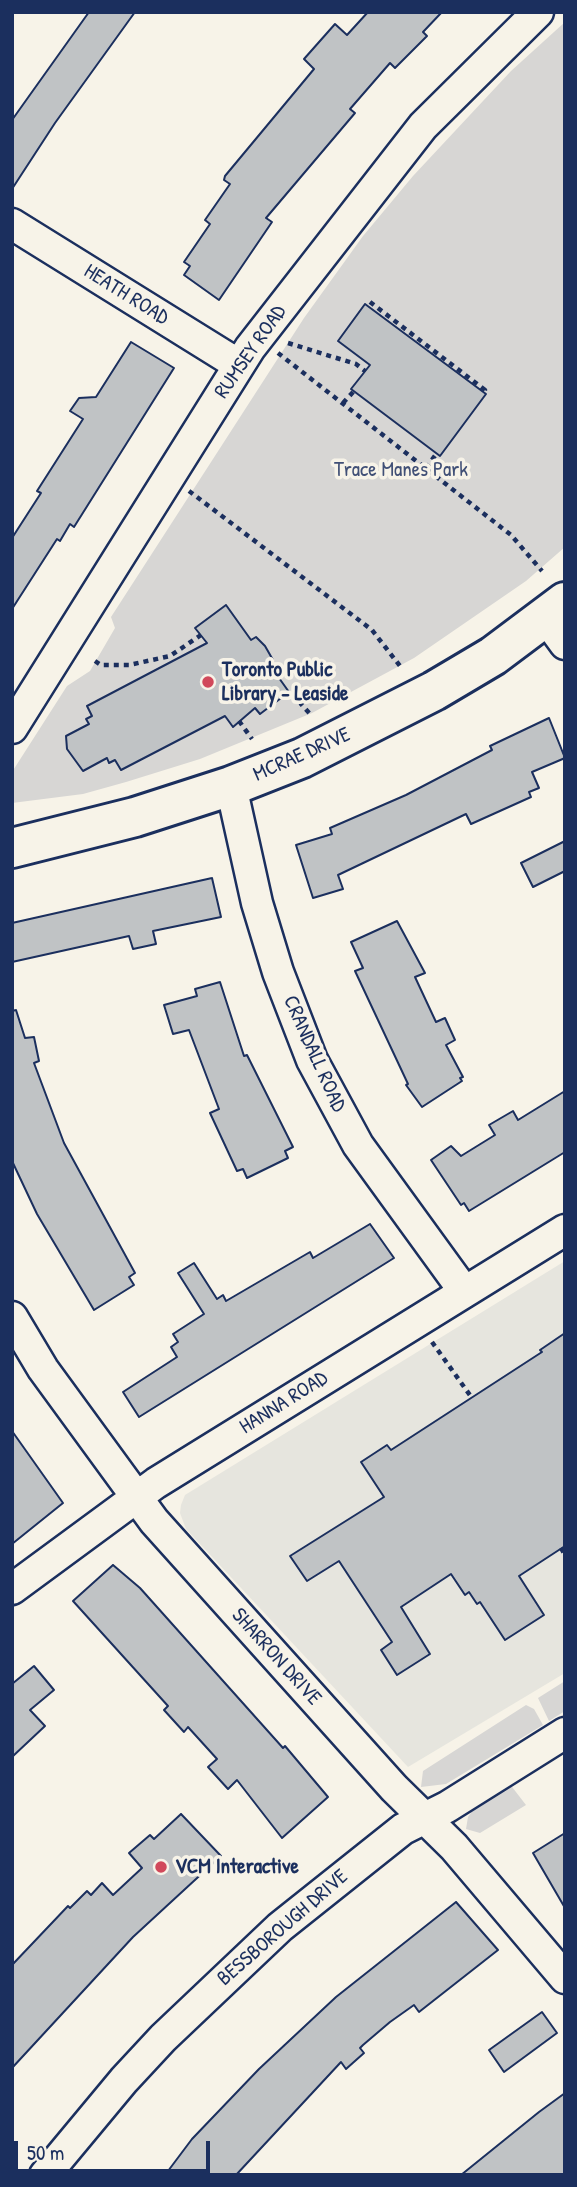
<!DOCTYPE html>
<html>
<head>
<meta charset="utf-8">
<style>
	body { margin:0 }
	#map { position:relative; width:577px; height:2187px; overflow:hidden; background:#f7f3e8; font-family:"Patrick Hand",sans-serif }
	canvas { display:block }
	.frame { position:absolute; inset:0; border:14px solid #1b2f5e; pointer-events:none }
	.scale { position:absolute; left:14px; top:2141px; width:196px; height:32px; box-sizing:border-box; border:4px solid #1b2f5e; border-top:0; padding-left:9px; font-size:21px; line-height:24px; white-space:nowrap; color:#1b2f5e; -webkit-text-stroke:5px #f7f3e8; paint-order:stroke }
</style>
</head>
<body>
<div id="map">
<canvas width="577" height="2187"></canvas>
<div class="frame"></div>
<div class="scale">50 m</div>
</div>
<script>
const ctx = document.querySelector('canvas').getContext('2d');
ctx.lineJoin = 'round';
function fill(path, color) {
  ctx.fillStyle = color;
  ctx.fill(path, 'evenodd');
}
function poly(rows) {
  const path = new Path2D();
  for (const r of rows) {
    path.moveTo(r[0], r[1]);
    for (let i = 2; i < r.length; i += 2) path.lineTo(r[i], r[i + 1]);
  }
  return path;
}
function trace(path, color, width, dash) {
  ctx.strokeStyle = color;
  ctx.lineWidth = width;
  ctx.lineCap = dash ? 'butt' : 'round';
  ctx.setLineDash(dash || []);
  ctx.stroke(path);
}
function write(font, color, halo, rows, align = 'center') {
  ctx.font = font + ' "Patrick Hand",sans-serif';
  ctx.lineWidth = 7;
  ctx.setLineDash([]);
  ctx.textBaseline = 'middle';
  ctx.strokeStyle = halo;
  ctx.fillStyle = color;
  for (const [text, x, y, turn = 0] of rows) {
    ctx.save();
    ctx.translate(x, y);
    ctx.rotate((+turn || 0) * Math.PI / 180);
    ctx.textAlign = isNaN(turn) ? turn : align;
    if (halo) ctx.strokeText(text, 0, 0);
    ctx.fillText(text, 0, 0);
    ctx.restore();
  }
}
fill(poly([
	[565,1261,565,1673,408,1767,186,1529,180,1513,181,1505,185,1495]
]), '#e6e5de');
fill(poly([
	[565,22,565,547,526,581,414,658,312,713,200,759,126,782,83,794,12,803,12,772,67,686,90,671,115,628,111,617,304,318,363,236,413,176,511,71],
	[565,1681,565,1711,549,1721,538,1698],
	[526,1705,534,1709,543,1725,446,1784,421,1787,423,1771],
	[509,1783,526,1805,480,1833,466,1829,468,1817,474,1808]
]), '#d7d6d4');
const building = poly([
	[89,12,135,12,55,123,12,189,12,120,89,12],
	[368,12,442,12,423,32,427,36,395,68,390,63,350,109,355,113,266,218,272,222,219,300,184,275,190,266,184,262,210,224,205,220,230,184,224,180,225,176,314,69,304,59,335,24,347,35,368,12],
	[365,304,486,394,440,456,351,389,370,365,338,341,365,304],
	[131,342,174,368,74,527,70,524,60,541,57,539,12,609,12,538,41,493,37,491,83,419,70,411,79,398,96,397,131,342],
	[226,605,251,640,256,637,265,646,273,660,274,671,289,692,260,714,255,708,233,727,225,716,121,770,115,760,109,763,107,758,83,771,67,749,66,736,89,724,86,719,92,716,87,706,207,643,195,628,226,605],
	[549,718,565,758,532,772,539,788,529,792,531,797,471,824,466,814,338,875,343,889,313,898,296,845,332,834,330,828,406,795,492,750,490,746,549,718],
	[565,841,565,871,533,887,521,863,565,841],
	[212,878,221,917,153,931,156,944,133,949,129,936,12,962,12,923,212,878],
	[397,921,425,973,415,977,436,1022,445,1018,455,1040,446,1045,463,1077,460,1078,462,1081,422,1107,406,1085,408,1084,355,971,363,968,351,942,397,921],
	[220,982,244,1056,247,1055,293,1147,285,1151,288,1158,247,1178,243,1169,237,1171,210,1113,219,1109,189,1030,173,1034,164,1005,197,996,195,989,220,982],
	[16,1010,25,1038,34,1037,39,1061,34,1063,64,1143,135,1273,129,1277,134,1285,94,1310,37,1214,12,1161,12,1011,16,1010],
	[565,1091,565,1152,469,1211,464,1203,461,1205,431,1160,451,1146,461,1156,495,1135,489,1125,513,1111,518,1120,565,1091],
	[370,1224,394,1258,139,1417,123,1392,177,1357,171,1347,178,1342,173,1334,204,1314,178,1273,194,1263,217,1299,223,1295,226,1301,310,1252,313,1258,370,1224],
	[565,1333,565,1546,519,1576,544,1615,505,1640,480,1602,477,1604,469,1592,465,1595,451,1574,401,1607,430,1654,397,1675,381,1650,392,1642,339,1561,307,1581,290,1556,384,1497,361,1462,387,1445,391,1450,542,1352,540,1350,565,1333],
	[12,1431,63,1503,12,1544,12,1431],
	[113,1565,140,1588,283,1748,285,1746,328,1797,282,1838,237,1780,228,1789,208,1767,217,1759,188,1727,184,1732,164,1710,168,1706,73,1601,113,1565],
	[34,1666,54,1690,30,1710,45,1726,12,1757,12,1684,34,1666],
	[181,1814,221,1856,133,1937,12,2068,12,1965,68,1906,70,1908,87,1891,91,1895,102,1883,113,1895,142,1868,129,1853,150,1835,154,1839,181,1814],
	[565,1833,565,1908,533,1853,565,1833],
	[456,1902,498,1950,419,2012,414,2005,390,2022,363,2045,360,2048,364,2053,346,2069,341,2062,236,2175,165,2175,192,2139,259,2069,336,1997,456,1902],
	[542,2012,557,2033,504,2072,489,2050,542,2012],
	[565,2093,565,2175,461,2175,539,2112,565,2093]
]);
fill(building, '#c0c3c5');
trace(building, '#1b2f5e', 2);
const street = poly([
	[12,224,239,365],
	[546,618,565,644],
	[12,728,250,348,423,126,538,12],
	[231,786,257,903,278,972,312,1060,358,1145,464,1291],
	[12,1317,43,1369,154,1521,394,1788,454,1847,565,1978],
	[12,1589,156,1483,565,1230],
	[45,2175,124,2080,163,2038,280,1927,403,1829,447,1807,565,1733]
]);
const secondary = poly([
	[12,848,135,817,231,786,302,758,434,691,493,656,565,602]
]);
trace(street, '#1b2f5e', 35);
trace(secondary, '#1b2f5e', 44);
trace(poly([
	[370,302,485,390,484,393],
	[288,343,356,364,365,371],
	[278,353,511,535,542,571],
	[343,403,354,391],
	[426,468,437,453],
	[189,491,372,630,400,666],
	[95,661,101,665,129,665,170,656,201,635],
	[303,702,301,704,310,714],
	[239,721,252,739],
	[432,1342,472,1398],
	[561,1548,565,1555]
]), '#1b2f5e', 4.5, [5, 5]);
trace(street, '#f7f3e8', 30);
trace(secondary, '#f7f3e8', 38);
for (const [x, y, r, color] of [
	[208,682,7,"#d1495b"],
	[161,1867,7,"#d1495b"]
]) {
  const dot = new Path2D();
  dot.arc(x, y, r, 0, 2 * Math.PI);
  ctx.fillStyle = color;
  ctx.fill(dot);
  trace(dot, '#f7f3e8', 2.5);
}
write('21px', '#1b2f5e', '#f7f3e8', [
	["HEATH ROAD",126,295,32],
	["RUMSEY ROAD",251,352,-55],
	["MCRAE DRIVE",302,755,-24],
	["CRANDALL ROAD",314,1054,66],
	["HANNA ROAD",284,1403,-32],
	["SHARRON DRIVE",276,1657,48],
	["BESSBOROUGH DRIVE",283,1928,-41]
]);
write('21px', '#415076', '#f7f3e8', [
	["Trace Manes Park",401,470]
]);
write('bold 21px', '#1b2f5e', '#f7f3e8', [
	["Toronto Public",222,670],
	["Library - Leaside",222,694],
	["VCM Interactive",175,1867]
], 'left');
</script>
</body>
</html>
